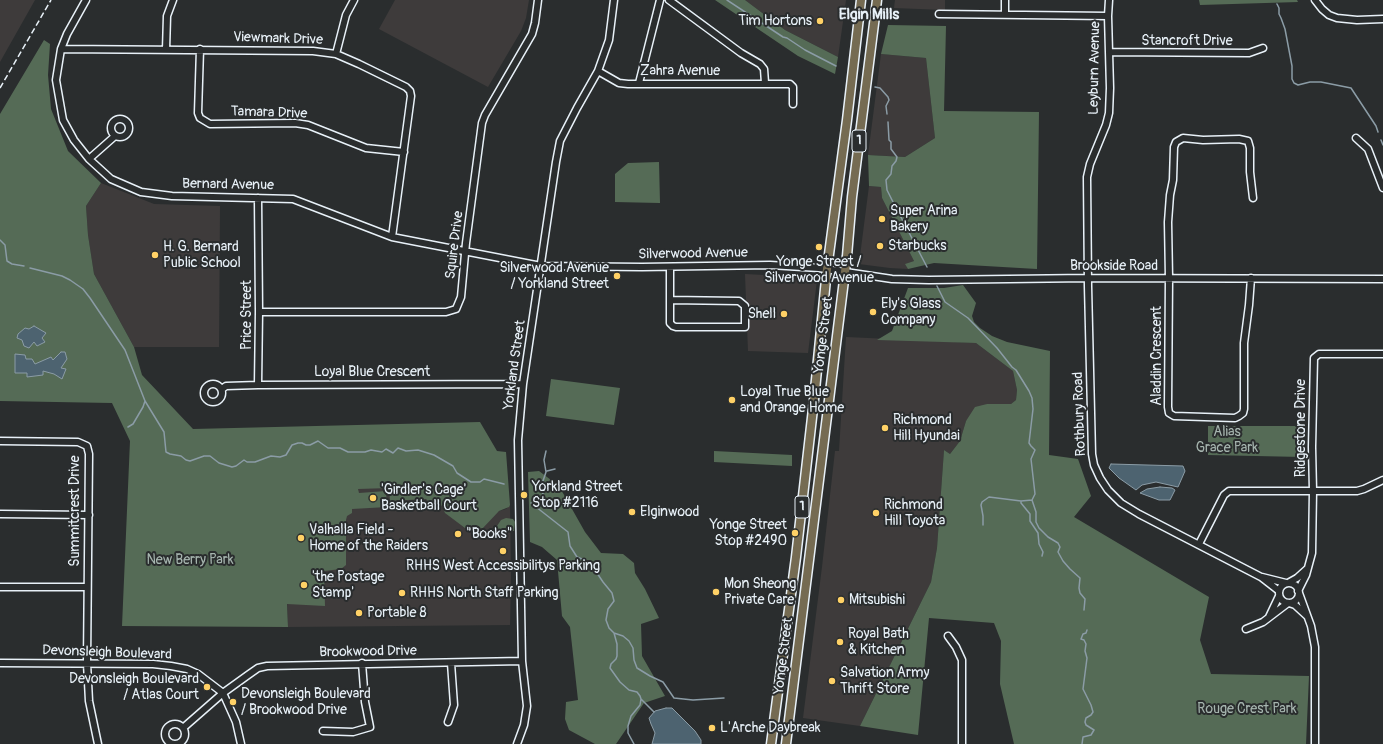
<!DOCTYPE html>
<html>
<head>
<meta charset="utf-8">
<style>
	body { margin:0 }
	canvas { display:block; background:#2a2d2e }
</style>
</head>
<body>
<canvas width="1383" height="744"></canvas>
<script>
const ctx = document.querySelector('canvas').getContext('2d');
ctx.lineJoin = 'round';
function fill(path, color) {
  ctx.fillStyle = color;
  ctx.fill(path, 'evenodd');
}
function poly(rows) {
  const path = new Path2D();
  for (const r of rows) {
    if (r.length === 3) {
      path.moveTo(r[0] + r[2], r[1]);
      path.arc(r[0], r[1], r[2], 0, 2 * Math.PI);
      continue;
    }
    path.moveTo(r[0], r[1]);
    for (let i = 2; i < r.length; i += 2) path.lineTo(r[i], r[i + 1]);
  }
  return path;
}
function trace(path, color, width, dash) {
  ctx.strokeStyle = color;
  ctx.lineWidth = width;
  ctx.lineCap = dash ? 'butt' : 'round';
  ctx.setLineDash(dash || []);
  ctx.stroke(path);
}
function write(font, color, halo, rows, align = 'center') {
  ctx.font = font + ' Pangolin,sans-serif';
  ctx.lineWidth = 4;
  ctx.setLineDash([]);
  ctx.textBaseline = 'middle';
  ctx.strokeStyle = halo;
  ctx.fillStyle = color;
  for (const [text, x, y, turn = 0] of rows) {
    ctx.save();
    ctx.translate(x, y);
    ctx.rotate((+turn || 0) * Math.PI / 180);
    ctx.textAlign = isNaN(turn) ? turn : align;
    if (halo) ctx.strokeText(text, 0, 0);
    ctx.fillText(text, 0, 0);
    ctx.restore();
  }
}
fill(poly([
	[0,0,35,0,0,62],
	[395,0,529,0,526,18,521,31,488,87,379,29],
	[745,0,846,0,838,57,785,30],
	[895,0,945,0,945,10,894,8],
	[881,54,926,58,935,138,905,157,868,155],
	[101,183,154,204,220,206,219,347,134,347,94,274,88,235,86,206],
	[869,186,881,187,882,198,914,261,906,264,908,269,890,268,859,264],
	[745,274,800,277,817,280,808,353,748,351],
	[846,337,976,343,1013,371,1017,390,1016,400,1011,404,987,404,966,421,960,441,950,454,944,450,937,548,931,582,860,726,803,718,822,567,835,451,839,451],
	[354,479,438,500,466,528,476,530,483,528,496,513,499,511,506,509,510,505,511,576,510,625,288,627,287,601]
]), '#3e3b3b');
fill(poly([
	[715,0,745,0,785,30,838,57,835,74,798,56],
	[1199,0,1297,0,1298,2,1200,5],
	[888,25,946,26,944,111,1039,112,1037,269,934,263,908,269,905,264,914,261,882,198,881,187,869,186,868,155,905,157,935,138,926,58,881,54],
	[44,40,50,44,48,75,51,109,68,151,101,183,86,206,88,235,94,274,134,347,142,375,193,429,480,422,497,451,506,452,510,505,509,507,499,511,483,528,476,530,465,528,445,513,442,506,437,502,428,501,426,499,390,501,389,488,358,489,359,493,386,491,387,507,352,509,352,513,347,516,346,520,346,565,341,569,324,571,325,606,287,604,288,627,122,626,130,441,112,403,0,401,0,114],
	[659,162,660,203,615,202,615,174,628,163],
	[963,285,976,303,972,316,974,322,980,328,992,336,1007,342,1050,351,1049,455,1078,459,1091,496,1074,517,1209,597,1200,640,1211,674,1309,676,1306,744,1014,744,1000,684,1001,641,994,623,929,618,918,735,860,726,931,582,937,548,944,450,950,454,960,441,966,421,975,407,987,404,1011,404,1016,400,1017,390,1013,371,976,343,877,340,892,331,908,288,944,288],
	[551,379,620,388,614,425,546,416],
	[1208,426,1303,426,1303,457,1208,455],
	[714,451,792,455,792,466,714,462],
	[539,471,559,486,585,532,601,553,623,554,634,563,635,573,645,589,659,618,641,624,642,656,665,696,644,703,616,744,595,744,569,730,565,719,566,702,578,700,570,627,562,616,557,560,542,547,530,542,528,472],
	[506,518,513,519,515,522,514,531,493,532,501,520]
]), '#556b56');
const water = poly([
	[34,326,46,333,42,338,45,342,37,346,34,342,29,348,24,346,22,340,17,338,18,334,25,328,29,329,34,326],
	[61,352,65,352,67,359,61,368,66,369,62,379,54,374,43,371,43,375,27,377,27,373,15,373,15,354,25,355,26,359,32,359,35,364,51,357,53,360,61,352],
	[1111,464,1183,466,1185,471,1178,487,1156,482,1142,485,1136,490,1119,478,1109,468,1111,464],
	[1160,487,1172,488,1175,490,1170,500,1159,500,1140,493,1147,489,1160,487],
	[666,708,672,708,695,731,701,740,701,744,652,744,655,733,651,724,649,718,655,711,666,708]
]);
fill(water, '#4d6370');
trace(water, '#8b9ca6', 1);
trace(poly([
	[727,0,783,37,787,38,805,50,836,66],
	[1277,4,1279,8,1279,14,1281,18,1285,29,1292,66,1292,79,1294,83,1298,85,1310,82,1321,82,1351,88,1376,126,1378,132],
	[875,87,880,88,888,97,889,100,886,106,887,114],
	[888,122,889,140,891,142,891,149,897,157,896,161,892,166,891,174,886,180,887,190,892,200,927,267],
	[1381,140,1383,145],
	[0,240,5,245,7,261,12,264,24,266],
	[30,268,62,276,70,280,83,289,90,298,125,350,145,401,164,432,166,452,170,454,181,456,186,460,190,461,204,456,210,456,219,463,232,467,236,466,244,460,247,462,255,462,271,456,280,457,286,455,292,445,298,443,302,443,306,445,310,445,318,441,328,448,340,448,348,452,365,452,371,450,382,452,386,449,393,453,398,448,406,451,418,450,434,455,453,466,457,473,471,482,480,482,484,479,504,484],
	[937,286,945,302,968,318,997,348,1012,367,1016,370,1029,391,1032,398,1033,409,1029,443,1031,446,1035,450,1031,459,1035,494,1032,500,1036,512,1036,522,1039,528,1048,537,1058,543,1060,547,1058,552,1063,561,1070,569,1080,578,1079,588,1080,593,1085,599,1084,610],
	[128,427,133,424,143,407,145,401],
	[547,471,555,469],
	[1021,501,1021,503,1030,514,1030,521,1038,533,1039,544,1043,552,1042,556],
	[531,503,568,532,570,546,577,557,587,561,593,567,603,582,612,593,614,601,608,609,606,620,609,628,614,633,617,644,617,656,616,659,611,664,610,668,620,682,629,690,637,692,640,696,641,699,654,712],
	[535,506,540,501,543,493,543,481,546,472,544,460,546,451],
	[983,525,983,516,981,505,982,502,989,497,1021,501,1032,500],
	[614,633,623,636,629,641,633,648,634,660,637,668,650,676,663,682,674,698,693,700,724,698],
	[634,744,628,733,628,726,631,716,640,705,641,699],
	[1082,744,1083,737,1091,735,1094,730,1086,725,1085,722,1086,718,1091,715,1093,712,1091,705,1083,689,1087,658,1085,651,1086,644,1084,640,1081,639,1083,634,1086,633,1087,630]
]), '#8b9ca6', 1.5);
const minor = poly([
	[86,0,67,34,61,49,56,80,63,120,74,140,89,159,111,179,141,192,172,196,293,199,392,237,541,266,642,267,770,265,819,268,892,279,929,280,1088,278,1383,279],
	[669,0,741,53,760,64,764,69,765,83],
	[1109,0,1108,16,1110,88,1109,113,1106,125,1090,164,1087,177,1088,286,1092,454,1094,465,1100,478,1108,490,1121,503,1139,514,1261,577,1279,591],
	[1315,0,1322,9,1329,15,1337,18,1357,20,1383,19],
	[939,14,1108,16],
	[1005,14,1005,0],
	[61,49,313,51,336,54,359,64,406,87,410,91,411,96,392,237],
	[200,49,198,113,200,118,210,124,295,123,308,125,366,148,404,152],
	[166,50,167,16,173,0],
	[1110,52,1249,53,1263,48],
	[336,54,346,15,354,0],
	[598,71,619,83,628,84,790,84,793,87,793,104],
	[639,83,660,0],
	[120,128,9],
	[1356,138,1368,149,1383,188],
	[89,159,115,136],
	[670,267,670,323,673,326,676,327,745,327,745,306,739,301,670,300],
	[1251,278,1249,305,1244,343,1244,409,1243,413,1239,416,1235,418,1174,416,1169,413,1168,407,1169,278,1168,222,1170,195,1173,180,1174,147,1176,142,1183,138,1203,140,1239,139,1248,141,1250,148,1250,172,1253,198],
	[259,312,446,312,456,309,461,297,466,243,482,123,485,115,532,34,535,23,538,0],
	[213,393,9],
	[258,385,259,312,258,198],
	[222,389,226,386,258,385,523,384],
	[0,441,78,442,87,446,89,454,87,663,89,701,98,744],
	[0,514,89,515],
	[1199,544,1224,495,1229,491,1357,491,1364,489,1383,480],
	[1262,577,1286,583],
	[1288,583,1297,578,1307,569],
	[1289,593,10],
	[0,587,87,587],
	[1298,591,1306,575,1312,553,1313,491,1312,447,1314,358,1319,354,1383,354],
	[1299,593,1311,626,1315,647,1315,744],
	[1289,603,1295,605,1307,616],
	[1269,617,1279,596],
	[1246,629,1263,622,1288,603],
	[948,636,956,647,962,660,962,744],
	[0,663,153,664,171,666,187,669,198,674,223,693,236,722,241,744],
	[448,722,454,705,451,663],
	[175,734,10],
	[183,728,223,693,248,675,258,668,267,666,522,661],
	[323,731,353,732,370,727,365,702,362,663],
	[517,744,524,725,527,706,522,661,518,440,523,384,556,162,560,141,577,108,598,71,609,40,614,0]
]);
const major = poly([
	[771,744,796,557,814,400,827,269,847,120,861,0],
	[786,744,847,256,852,197,877,0]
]);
trace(minor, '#e8f1f8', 9);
trace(major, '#e8f1f8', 11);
trace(minor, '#2a2d2e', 6);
trace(major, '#756b52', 8);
trace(poly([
	[0,88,51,0]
]), '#e8f1f8', 1.5, [6, 3]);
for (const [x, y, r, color] of [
	[820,21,4,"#ffd166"],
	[882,219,4,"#ffd166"],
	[880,246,4,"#ffd166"],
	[819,247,4,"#ffd166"],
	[155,255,4,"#ffd166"],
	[617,276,4,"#ffd166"],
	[873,312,4,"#ffd166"],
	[784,314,4,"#ffd166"],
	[732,400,4,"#ffd166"],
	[885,428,4,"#ffd166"],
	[524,495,4,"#ffd166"],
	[373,498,4,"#ffd166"],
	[632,512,4,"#ffd166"],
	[876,513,4,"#ffd166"],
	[795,533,4,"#ffd166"],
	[458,534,4,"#ffd166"],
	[301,538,4,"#ffd166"],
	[503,551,4,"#ffd166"],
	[304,585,4,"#ffd166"],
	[716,592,4,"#ffd166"],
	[402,593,4,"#ffd166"],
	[841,600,4,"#ffd166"],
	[359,613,4,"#ffd166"],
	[840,642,4,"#ffd166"],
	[832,681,4,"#ffd166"],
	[207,687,4,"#ffd166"],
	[233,702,4,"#ffd166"],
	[712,728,4,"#ffd166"]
]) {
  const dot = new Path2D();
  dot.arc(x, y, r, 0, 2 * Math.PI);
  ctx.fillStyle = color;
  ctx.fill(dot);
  trace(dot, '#2a2d2e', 1.5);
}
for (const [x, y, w] of [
	[859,141,14],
	[802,507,14]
]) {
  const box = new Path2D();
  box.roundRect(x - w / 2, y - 11, w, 22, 3);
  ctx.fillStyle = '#2a2d2e';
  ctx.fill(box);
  trace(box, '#e8f1f8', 1);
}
write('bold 13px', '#e8f1f8', null, [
	["1",859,141],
	["1",802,507]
]);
write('14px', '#e8f1f8', '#2a2d2e', [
	["Tim Hortons",812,21,"right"],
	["Super Arina",890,211],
	["Bakery",890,227],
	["Starbucks",888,246],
	["H. G. Bernard",163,247],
	["Public School",163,263],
	["Yonge Street /",819,262,"center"],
	["Silverwood Avenue",819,278,"center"],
	["Silverwood Avenue",609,268,"right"],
	["/ Yorkland Street",609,284,"right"],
	["Ely's Glass",881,304],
	["Company",881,320],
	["Shell",776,314,"right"],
	["Loyal True Blue",740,392],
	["and Orange Home",740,408],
	["Richmond",893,420],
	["Hill Hyundai",893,436],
	["Yorkland Street",532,487],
	["Stop #2116",532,503],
	["'Girdler's Cage'",381,490],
	["Basketball Court",381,506],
	["Richmond",884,505],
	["Hill Toyota",884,521],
	["Elginwood",640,512],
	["Yonge Street",787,525,"right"],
	["Stop #2490",787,541,"right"],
	["Valhalla Field -",309,530],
	["Home of the Raiders",309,546],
	["\"Books\"",466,534],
	["RHHS West Accessibilitys Parking",503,566,"center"],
	["'the Postage",312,577],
	["Stamp'",312,593],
	["Mon Sheong",724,584],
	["Private Care",724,600],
	["RHHS North Staff Parking",410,593],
	["Mitsubishi",849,600],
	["Portable 8",367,613],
	["Royal Bath",848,634],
	["& Kitchen",848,650],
	["Salvation Army",840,673],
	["Thrift Store",840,689],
	["Devonsleigh Boulevard",199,679,"right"],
	["/ Atlas Court",199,695,"right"],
	["Devonsleigh Boulevard",241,694],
	["/ Brookwood Drive",241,710],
	["L'Arche Daybreak",720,728]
], 'left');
write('14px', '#e8f1f8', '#2a2d2e', [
	["Viewmark Drive",278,39,2],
	["Stancroft Drive",1187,41],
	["Leyburn Avenue",1095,68,-89],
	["Zahra Avenue",680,71],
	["Tamara Drive",269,113,2],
	["Bernard Avenue",228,185,1],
	["Squire Drive",455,245,-83],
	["Silverwood Avenue",693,254,-1],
	["Brookside Road",1114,266],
	["Price Street",247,315,-90],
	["Yonge Street",824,335,-83],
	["Aladdin Crescent",1157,356,-90],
	["Yorkland Street",515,365,-82],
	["Loyal Blue Crescent",372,372],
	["Rothbury Road",1080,414,-92],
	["Ridgestone Drive",1301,428,-90],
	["Summitcrest Drive",75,511,-90],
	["Brookwood Drive",368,652,-1],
	["Devonsleigh Boulevard",107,653,2],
	["Yonge Street",784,656,-83]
]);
write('14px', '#a6b5af', '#2a2d2e', [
	["Alias",1227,432],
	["Grace Park",1227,448],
	["New Berry Park",190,560],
	["Rouge Crest Park",1247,709]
]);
write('bold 15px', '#e8f1f8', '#2a2d2e', [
	["Elgin Mills",869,15]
]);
</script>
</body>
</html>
